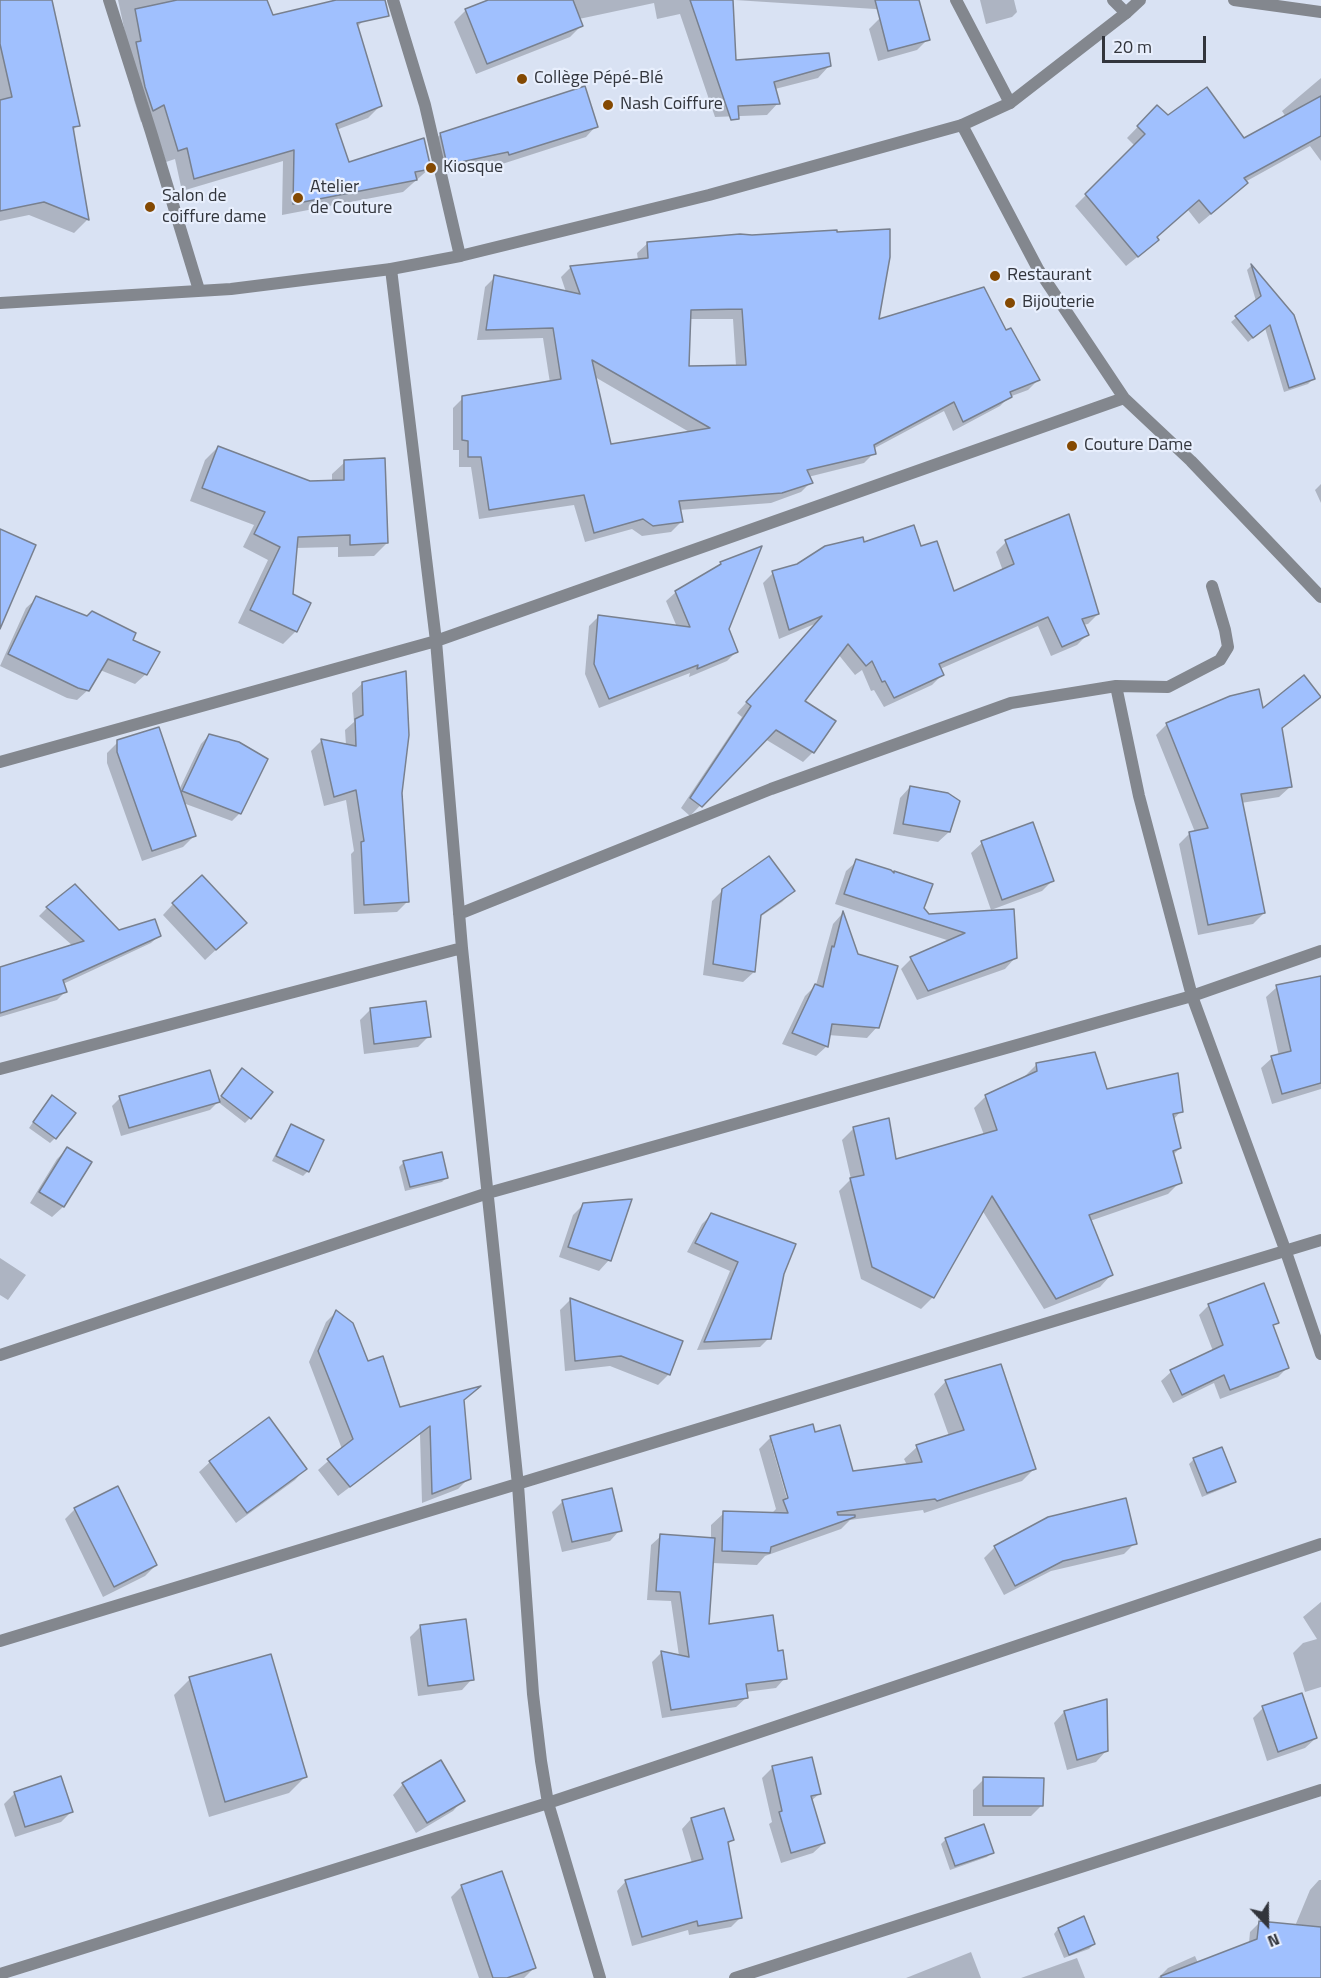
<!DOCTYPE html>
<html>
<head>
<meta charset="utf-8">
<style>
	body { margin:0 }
	#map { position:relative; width:1321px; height:1978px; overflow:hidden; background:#d9e2f3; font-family:"Titillium Web",sans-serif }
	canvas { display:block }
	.north { position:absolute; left:1237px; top:1894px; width:60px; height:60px; -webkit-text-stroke:4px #e8effd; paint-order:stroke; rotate:158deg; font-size:16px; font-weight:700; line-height:24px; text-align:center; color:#32353c }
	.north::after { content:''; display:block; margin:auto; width:21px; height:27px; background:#32353c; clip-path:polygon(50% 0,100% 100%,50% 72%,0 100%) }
	.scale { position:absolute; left:1102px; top:36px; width:104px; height:27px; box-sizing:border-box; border:3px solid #32353c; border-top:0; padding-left:8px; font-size:18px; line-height:21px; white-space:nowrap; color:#32353c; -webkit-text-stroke:4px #e8effd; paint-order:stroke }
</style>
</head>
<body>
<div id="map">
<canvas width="1321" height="1978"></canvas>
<div class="north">N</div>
<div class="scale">20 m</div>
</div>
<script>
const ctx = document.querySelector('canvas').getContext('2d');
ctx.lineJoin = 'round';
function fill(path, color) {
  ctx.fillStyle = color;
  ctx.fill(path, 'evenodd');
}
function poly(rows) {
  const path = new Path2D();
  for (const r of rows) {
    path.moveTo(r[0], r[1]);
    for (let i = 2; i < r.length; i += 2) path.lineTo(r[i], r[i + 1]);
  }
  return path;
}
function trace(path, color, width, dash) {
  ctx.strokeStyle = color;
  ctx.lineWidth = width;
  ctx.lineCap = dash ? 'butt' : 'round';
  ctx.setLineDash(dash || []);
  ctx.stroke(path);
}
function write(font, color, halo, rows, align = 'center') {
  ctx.font = font + ' "Titillium Web",sans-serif';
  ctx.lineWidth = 4.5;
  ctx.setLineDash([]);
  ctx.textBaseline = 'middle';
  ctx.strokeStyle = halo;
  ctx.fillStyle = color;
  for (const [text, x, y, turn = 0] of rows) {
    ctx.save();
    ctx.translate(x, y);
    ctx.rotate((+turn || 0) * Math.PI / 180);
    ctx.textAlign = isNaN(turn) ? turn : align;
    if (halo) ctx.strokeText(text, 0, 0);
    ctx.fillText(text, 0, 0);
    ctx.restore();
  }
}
fill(poly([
	[0,0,51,0,78,125,72,131,87,220,74,233,29,215,0,221],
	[118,0,265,0,272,17,344,0,358,0,363,21,357,27,380,106,368,118,336,130,348,164,430,168,403,192,282,215,283,161,182,191,175,159,166,162,151,116,141,122,134,100,125,55,129,51],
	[492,0,718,0,722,62,829,66,818,78,775,89,778,103,767,115,715,117,680,14,657,19,654,3,579,19,582,25,570,37,476,74,454,22,466,10],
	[735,0,917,0,906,11],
	[980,0,1014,0,1017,12,1012,17,986,24],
	[880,18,928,39,917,50,878,61,869,29],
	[1321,78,1321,161,1310,146,1245,182,1235,194,1199,224,1188,210,1156,238,1157,239,1146,250,1126,266,1075,206,1135,146,1127,138,1157,107,1168,117,1244,140,1286,117,1282,111],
	[596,126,586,137,499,165,498,162,437,175,430,144,441,134],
	[648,243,878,321,1006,332,1038,380,1028,390,1009,397,1000,406,953,431,944,411,873,449,874,453,864,463,808,477,811,482,801,492,771,503,679,510,681,522,671,532,642,536,632,529,585,542,574,505,479,519,471,467,459,467,459,450,453,450,453,408,463,398,550,383,543,338,477,340,485,287,495,277,566,292,561,277,571,267,638,260,637,253],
	[689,319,733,319,736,366,687,368],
	[595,377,691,433,610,446],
	[1251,266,1292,316,1313,379,1308,384,1284,392,1265,328,1248,342,1231,322,1256,301,1247,270],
	[218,447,310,483,332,482,332,474,345,462,387,543,374,556,338,557,338,547,295,548,291,595,296,631,283,644,238,623,268,560,243,547,254,525,190,501,205,460],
	[1321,484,1321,503,1315,490],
	[1006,542,1098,614,1088,624,1083,625,1087,635,1077,645,1051,656,1038,626,940,669,942,675,932,685,884,707,874,690,871,691,862,670,855,675,838,654,803,702,813,752,803,762,765,739,690,816,681,808,742,717,737,713,817,623,779,639,763,583,773,573,863,544,920,548,953,593,1003,571,996,552],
	[721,563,728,629,737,651,727,661,689,677,690,673,599,708,585,674,589,626,598,617,677,627,666,601,676,592,715,569],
	[37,598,131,641,146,674,135,684,100,670,88,690,77,700,67,698,0,666,26,608],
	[363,683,401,793,407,902,397,912,354,914,351,854,354,851,346,800,324,806,311,751,321,741,346,745,345,730,354,722,352,693],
	[1320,697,1280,729,1290,787,1279,797,1241,803,1264,913,1253,924,1198,935,1179,844,1190,833,1195,832,1156,735,1167,724,1262,710],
	[209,735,240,813,232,821,183,803,194,836,183,847,142,861,107,763,107,753,118,742,179,790,201,744],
	[910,787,949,832,938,842,893,834,900,798],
	[1032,824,1053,880,1042,891,991,910,971,853,982,843],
	[857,861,893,874,929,916,1012,910,1015,958,1005,969,917,1000,901,969,911,959,950,941,835,904,846,871],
	[723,890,793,891,782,902,760,917,754,972,743,982,703,975,712,901],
	[173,904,234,933,205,960,163,915],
	[47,908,119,932,160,935,151,943,63,984,65,992,57,1000,0,1017,0,968,73,946,39,916],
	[842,914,877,1027,867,1038,828,1035,827,1046,816,1056,782,1044,805,996,816,985,833,924],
	[1277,987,1321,988,1321,1089,1272,1104,1261,1068,1272,1058,1279,1056,1266,997],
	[370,1010,429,1036,418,1047,364,1054,360,1020],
	[1036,1065,1106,1091,1181,1111,1173,1120,1180,1148,1173,1155,1180,1182,1168,1194,1090,1221,1111,1275,1100,1287,1044,1309,982,1210,933,1297,921,1309,861,1279,839,1191,851,1179,842,1140,853,1129,895,1161,984,1135,974,1108,986,1096,1025,1079,1024,1077],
	[237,1075,250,1118,245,1123,218,1102,210,1110,121,1136,112,1106,120,1098,218,1101],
	[47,1102,55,1138,50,1143,29,1128],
	[291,1126,308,1171,303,1176,272,1161,287,1131],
	[68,1148,90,1162,63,1207,52,1217,30,1203,57,1159],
	[404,1162,447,1177,442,1182,405,1191,399,1167],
	[584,1204,609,1260,599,1271,559,1257,573,1215],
	[711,1215,782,1274,769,1338,760,1347,697,1350,730,1271,687,1252,702,1224],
	[0,1258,26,1275,8,1300,0,1295],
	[570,1300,669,1374,658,1385,610,1366,565,1371,560,1310],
	[1209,1305,1277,1322,1272,1327,1288,1367,1278,1377,1220,1399,1214,1383,1173,1403,1161,1381,1171,1372,1213,1351,1199,1315],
	[336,1312,399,1409,476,1389,463,1401,469,1478,458,1489,422,1503,420,1434,338,1496,318,1470,342,1449,309,1362,326,1322],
	[946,1381,1034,1469,1022,1481,924,1513,923,1510,850,1520,841,1529,765,1556,757,1565,712,1563,707,1626,777,1653,785,1678,776,1688,745,1692,746,1698,736,1707,662,1718,652,1662,661,1653,679,1656,671,1601,647,1600,651,1545,661,1536,711,1539,711,1525,724,1513,771,1514,776,1509,759,1449,771,1437,813,1434,852,1473,907,1465,904,1459,917,1447,949,1436,934,1394],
	[771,1443,774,1443,791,1505,789,1506],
	[268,1419,305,1469,295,1480,236,1523,199,1472,210,1462],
	[1194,1459,1234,1481,1229,1486,1202,1497,1189,1464],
	[563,1501,620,1530,610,1541,562,1552,552,1512],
	[75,1509,156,1565,145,1576,103,1597,65,1519],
	[1135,1543,1124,1554,1051,1571,1004,1595,984,1558,995,1547],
	[1321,1602,1321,1687,1305,1692,1293,1653,1303,1643,1317,1639,1303,1617],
	[421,1626,472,1679,462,1690,418,1696,410,1637],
	[190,1679,305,1777,289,1793,209,1817,174,1695],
	[1105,1701,1106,1751,1096,1762,1067,1770,1054,1723,1064,1712],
	[1263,1708,1316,1738,1305,1748,1267,1761,1253,1718],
	[773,1767,819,1794,811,1801,824,1843,813,1853,781,1863,769,1824,772,1822,762,1778],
	[60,1778,72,1811,61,1822,15,1837,4,1804,14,1794],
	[984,1779,1042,1805,1031,1816,973,1816,973,1790],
	[403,1784,463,1800,453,1811,416,1833,393,1795],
	[691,1819,732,1840,727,1845,741,1917,731,1927,689,1935,688,1930,632,1946,617,1891,626,1881,692,1863,682,1829],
	[946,1839,992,1852,987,1857,950,1870,941,1844],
	[1319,1880,1321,1880,1321,1978,1158,1978,1168,1968,1195,1956,1198,1963,1249,1943,1250,1932,1260,1922,1295,1926,1310,1890],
	[462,1886,534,1968,524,1978,479,1978,451,1897],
	[1058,1929,1094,1944,1089,1949,1064,1958,1054,1934],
	[971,1952,981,1978,906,1978],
	[1077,1958,1085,1978,1021,1978]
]), '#0003');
const building = poly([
	[0,0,52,0,80,126,73,127,89,220,44,202,0,211,0,100,12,97,0,44,0,0],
	[177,0,267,0,273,15,336,0,385,0,389,16,357,23,382,106,336,124,349,162,424,138,431,169,415,172,417,180,293,204,294,150,194,179,187,148,178,151,164,105,153,111,145,87,136,42,141,41,135,9,177,0],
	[488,0,573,0,583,26,487,64,465,9,488,0],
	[690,0,733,0,736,60,829,53,831,66,774,82,780,104,738,106,739,119,731,120,690,0],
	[875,0,919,0,930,40,888,51,875,0],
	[585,86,598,127,509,155,508,152,447,165,440,133,585,86],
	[1207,87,1244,138,1321,96,1321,136,1244,178,1248,183,1211,214,1199,200,1157,237,1159,240,1138,257,1085,194,1145,134,1137,126,1157,105,1168,115,1207,87],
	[890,229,890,257,879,319,984,287,1006,330,1011,328,1040,380,1010,392,1012,397,963,422,954,402,874,445,876,454,807,470,813,483,782,493,679,501,683,522,653,526,643,519,594,533,584,495,489,510,481,457,468,457,468,441,462,440,462,396,561,379,553,328,486,330,494,275,580,294,570,266,648,258,647,242,740,234,752,235,837,230,837,232,890,229],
	[742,309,746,365,689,366,691,310,742,309],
	[592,360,710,428,611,444,592,360],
	[1251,264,1294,315,1315,379,1289,388,1270,325,1253,338,1235,316,1261,296,1251,264],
	[218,446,310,481,344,480,344,460,385,458,388,543,350,545,350,535,298,537,293,594,311,603,297,632,250,610,280,547,254,534,265,512,202,488,218,446],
	[1069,514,1099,614,1082,619,1089,635,1062,647,1048,617,939,664,944,675,894,698,885,681,882,682,872,661,866,666,848,644,805,701,836,721,814,753,776,730,702,807,690,798,751,706,746,702,822,616,789,630,772,571,797,564,825,546,863,537,864,542,914,525,921,546,937,541,954,591,1014,564,1005,540,1069,514],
	[0,529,36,545,0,629,0,529],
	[762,546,729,629,738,652,697,669,698,665,609,699,594,664,598,615,690,627,675,591,721,564,720,562,762,546],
	[36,596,87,616,92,611,136,633,133,640,160,652,147,675,108,659,89,691,78,688,8,654,36,596],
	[406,671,409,735,402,793,409,902,364,905,361,842,364,841,356,790,334,797,321,739,356,746,355,719,363,715,362,682,406,671],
	[1304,675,1321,697,1282,728,1292,787,1241,794,1265,913,1208,925,1189,832,1208,828,1166,723,1230,696,1259,689,1263,708,1304,675],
	[159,727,196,836,152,851,117,752,117,740,159,727],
	[209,734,239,742,268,759,241,814,182,791,209,734],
	[910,786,948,793,960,801,950,832,903,824,910,786],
	[1033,822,1054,881,1002,900,981,841,1033,822],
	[769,856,795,891,761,915,755,972,713,964,722,889,769,856],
	[856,859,891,870,894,873,894,871,933,884,924,908,929,914,1014,909,1017,958,928,991,910,957,965,933,844,894,856,859],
	[202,875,247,923,216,950,172,903,202,875],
	[75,884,119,930,155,919,161,936,63,980,67,992,0,1013,0,967,84,941,46,907,75,884],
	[843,911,858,954,898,966,879,1028,832,1024,828,1047,792,1033,815,984,823,987,832,946,834,947,843,911],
	[1321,976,1321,1083,1282,1094,1271,1056,1291,1051,1276,985,1321,976],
	[426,1001,431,1037,374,1044,370,1008,426,1001],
	[1095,1052,1107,1089,1178,1073,1183,1112,1173,1114,1181,1148,1173,1151,1182,1183,1089,1215,1113,1275,1056,1299,992,1196,934,1298,872,1267,850,1178,864,1175,853,1127,889,1118,896,1159,997,1130,985,1095,1037,1071,1036,1063,1095,1052],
	[242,1068,273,1092,251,1119,221,1096,242,1068],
	[210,1070,220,1102,129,1128,119,1096,210,1070],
	[52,1095,76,1113,56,1139,33,1122,52,1095],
	[291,1124,324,1140,309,1172,276,1156,291,1124],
	[67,1147,92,1162,64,1207,39,1192,67,1147],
	[442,1152,448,1178,410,1187,403,1161,442,1152],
	[632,1199,611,1261,568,1247,583,1203,632,1199],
	[711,1213,796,1244,784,1274,771,1339,704,1342,738,1262,695,1243,711,1213],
	[1264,1283,1279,1323,1273,1325,1289,1368,1230,1390,1224,1375,1182,1395,1170,1370,1223,1345,1208,1304,1264,1283],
	[570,1298,683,1341,670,1375,621,1356,575,1361,570,1298],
	[336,1310,353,1323,368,1361,383,1356,400,1407,481,1386,464,1400,471,1479,432,1494,430,1426,350,1487,327,1459,353,1439,318,1351,336,1310],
	[1001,1364,1036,1469,937,1501,935,1499,837,1512,838,1515,855,1515,855,1517,771,1547,770,1553,722,1551,723,1511,788,1513,783,1500,788,1498,770,1436,813,1424,815,1432,840,1425,853,1471,922,1462,916,1445,964,1430,945,1380,1001,1364],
	[269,1417,307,1469,247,1513,209,1461,269,1417],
	[1222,1447,1236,1482,1207,1493,1193,1458,1222,1447],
	[118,1486,157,1565,114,1587,74,1508,118,1486],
	[612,1488,622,1531,572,1542,562,1500,612,1488],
	[1126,1498,1137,1544,1063,1561,1015,1586,994,1546,1048,1517,1126,1498],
	[660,1534,715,1538,709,1624,773,1615,778,1651,783,1650,787,1679,746,1684,748,1698,671,1710,661,1651,689,1657,680,1592,656,1591,660,1534],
	[466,1619,474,1680,428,1686,420,1625,466,1619],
	[271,1654,307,1777,225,1802,189,1677,271,1654],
	[1302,1693,1317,1738,1278,1752,1262,1706,1302,1693],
	[1107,1699,1108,1751,1077,1760,1064,1711,1107,1699],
	[812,1757,821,1794,811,1796,825,1843,791,1853,779,1812,782,1811,772,1766,812,1757],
	[441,1760,465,1801,427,1823,402,1783,441,1760],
	[61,1776,73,1812,25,1827,14,1792,61,1776],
	[983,1777,1044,1778,1043,1806,983,1806,983,1777],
	[724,1808,734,1840,728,1842,742,1918,698,1926,697,1921,642,1937,625,1880,703,1859,691,1818,724,1808],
	[984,1824,994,1853,955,1866,945,1838,984,1824],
	[502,1871,536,1968,507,1978,493,1978,461,1885,502,1871],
	[1084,1916,1095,1944,1069,1955,1058,1928,1084,1916],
	[1259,1921,1321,1927,1321,1978,1161,1978,1161,1976,1257,1939,1259,1921]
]);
fill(building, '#a0c0fe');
trace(building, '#78808f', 1.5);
trace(poly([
	[956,0,1010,103],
	[1113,0,1126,13]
]), '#83878e', 12);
trace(poly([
	[109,0,151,132,199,290],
	[393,0,425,105,460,256],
	[1234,0,1321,12],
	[962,125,1038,269,1124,398,1191,461,1321,597],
	[391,269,436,641,462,948,518,1485,533,1694,541,1761,548,1803,600,1978],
	[1116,686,1139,796,1192,996,1286,1252,1321,1354],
	[0,762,436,641,1124,398],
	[459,914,771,789,1011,703,1116,686,1168,687,1220,660,1228,647,1225,630,1212,586],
	[0,1069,462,948],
	[0,1355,488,1193,1192,996,1321,951],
	[0,1641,1321,1240],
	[0,1974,548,1803,1321,1544],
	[735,1978,1321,1790]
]), '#83878e', 12);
trace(poly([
	[0,303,231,289,391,269,460,256,709,195,962,125,1010,103,1126,13,1140,0]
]), '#83878e', 12);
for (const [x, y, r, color] of [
	[522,79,6,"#844902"],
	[608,105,6,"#844902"],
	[431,168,6,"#844902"],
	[298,198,6,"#844902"],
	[150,207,6,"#844902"],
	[995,276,6,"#844902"],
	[1010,303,6,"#844902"],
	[1072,446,6,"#844902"]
]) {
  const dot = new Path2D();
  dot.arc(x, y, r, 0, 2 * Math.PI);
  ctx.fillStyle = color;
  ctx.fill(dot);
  trace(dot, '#e8effd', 2);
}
write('18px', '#32353c', '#e8effd', [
	["Collège Pépé-Blé",534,79],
	["Nash Coiffure",620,105],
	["Kiosque",443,168],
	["Atelier",310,188],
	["de Couture",310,209],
	["Salon de",162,197],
	["coiffure dame",162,218],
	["Restaurant",1007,276],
	["Bijouterie",1022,303],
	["Couture Dame",1084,446]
], 'left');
</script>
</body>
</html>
